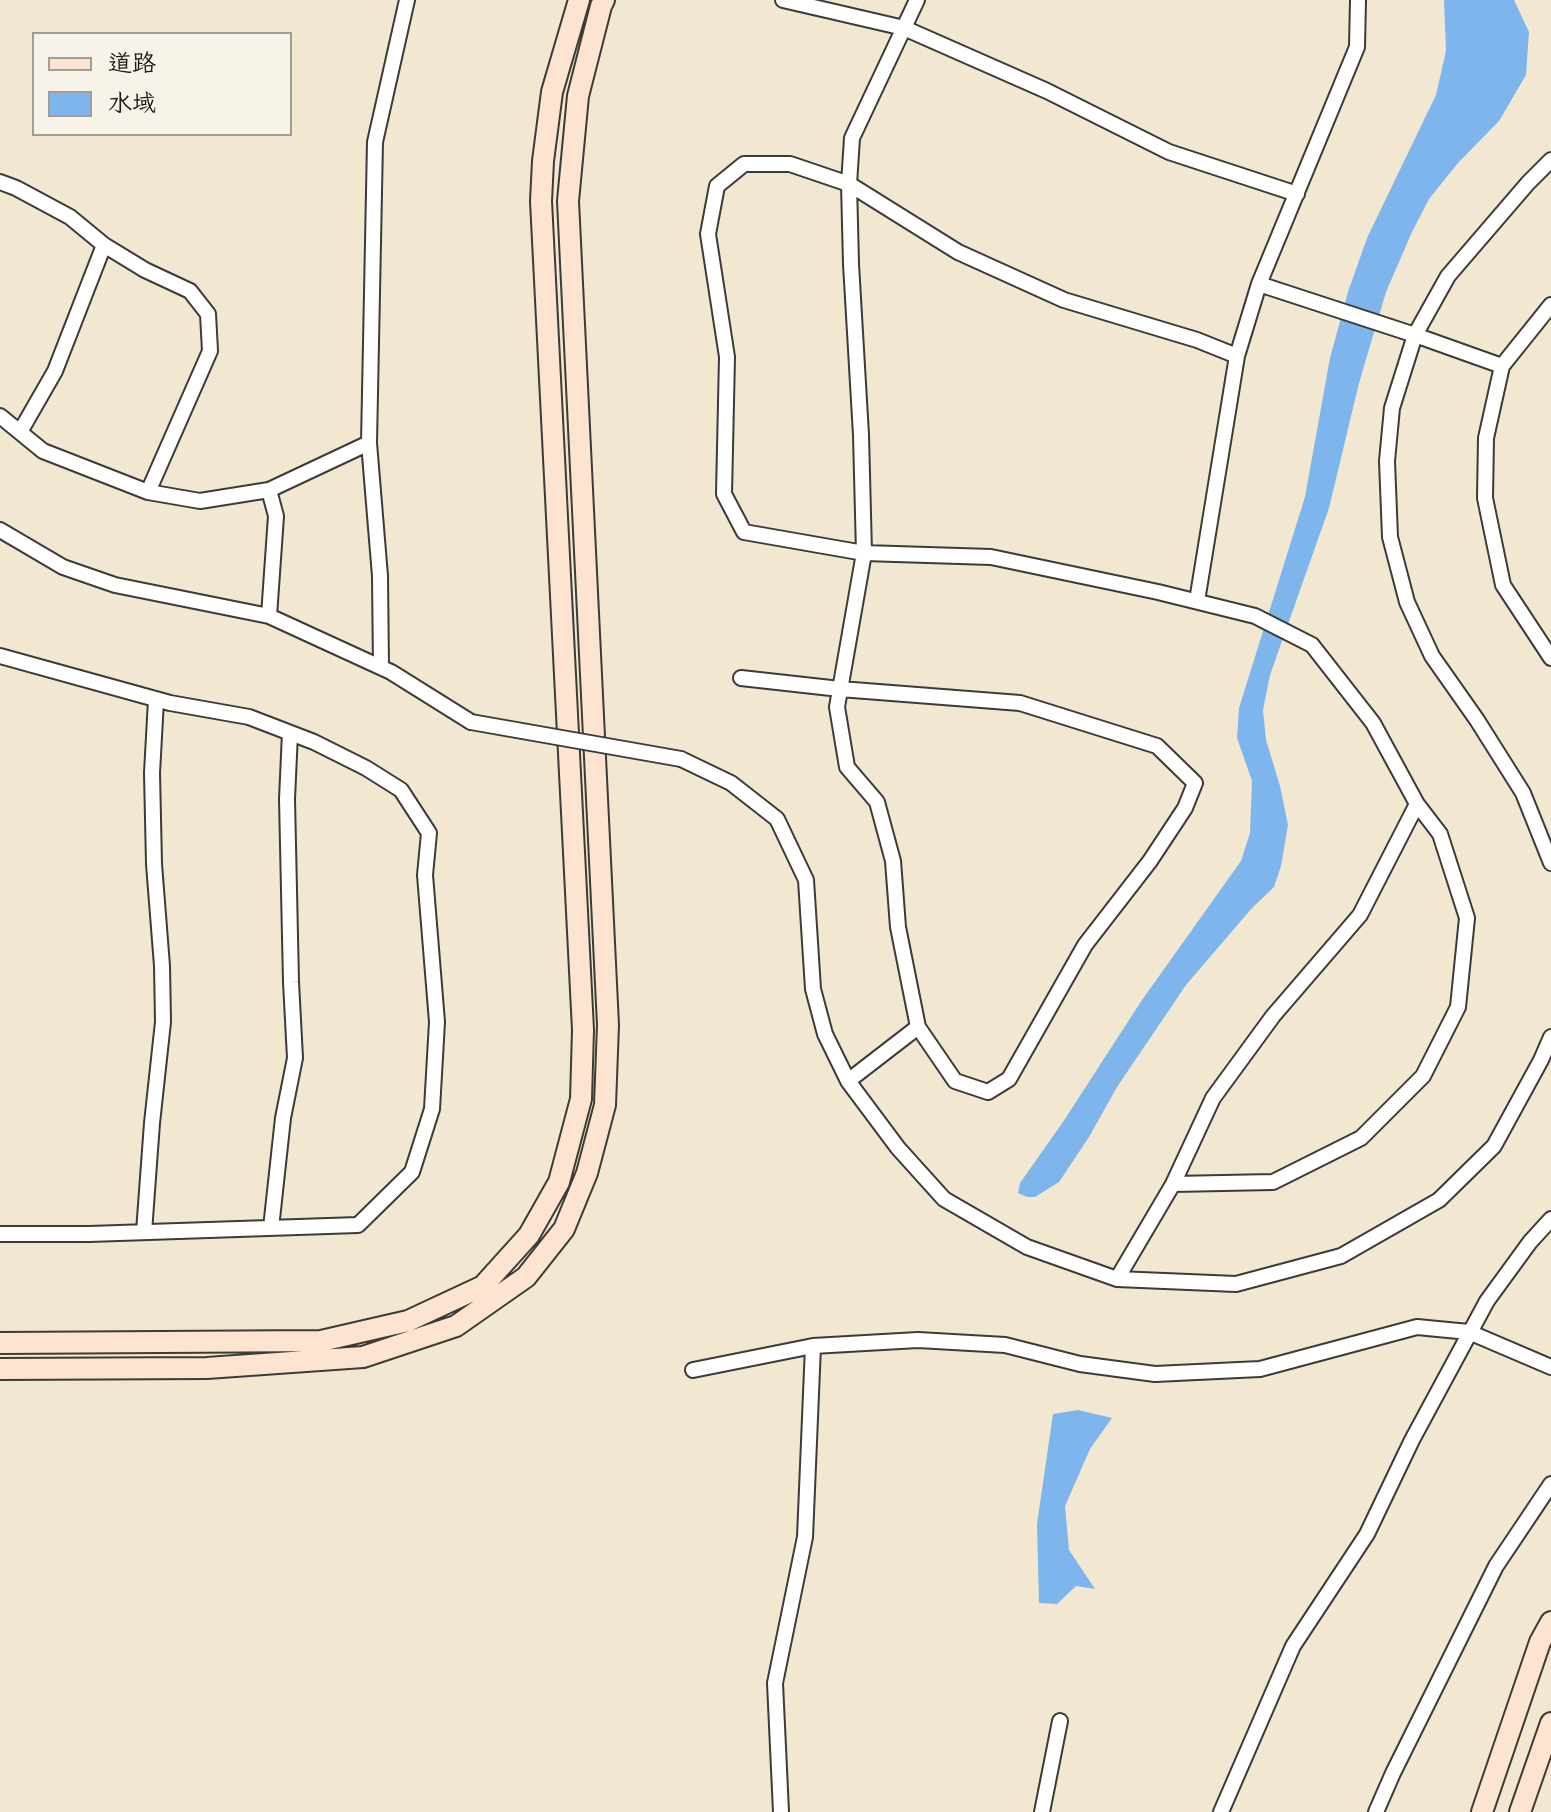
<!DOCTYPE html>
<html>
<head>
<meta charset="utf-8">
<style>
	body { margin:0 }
	#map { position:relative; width:1551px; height:1812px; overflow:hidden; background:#f2e8d1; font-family:Dekko,"LXGW WenKai TC",sans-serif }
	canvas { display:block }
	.legend { position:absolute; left:32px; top:32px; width:260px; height:104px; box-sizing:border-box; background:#f7f3e8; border:2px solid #9f9d96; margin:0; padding:10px 14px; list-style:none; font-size:24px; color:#1c1c1c }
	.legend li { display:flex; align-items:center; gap:16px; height:40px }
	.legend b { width:40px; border:2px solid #9f9d96 }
</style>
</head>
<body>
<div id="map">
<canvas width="1551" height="1812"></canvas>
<ul class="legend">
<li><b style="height:10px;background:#fde4d0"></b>道路</li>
<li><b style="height:22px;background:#7eb5ed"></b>水域</li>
</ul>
</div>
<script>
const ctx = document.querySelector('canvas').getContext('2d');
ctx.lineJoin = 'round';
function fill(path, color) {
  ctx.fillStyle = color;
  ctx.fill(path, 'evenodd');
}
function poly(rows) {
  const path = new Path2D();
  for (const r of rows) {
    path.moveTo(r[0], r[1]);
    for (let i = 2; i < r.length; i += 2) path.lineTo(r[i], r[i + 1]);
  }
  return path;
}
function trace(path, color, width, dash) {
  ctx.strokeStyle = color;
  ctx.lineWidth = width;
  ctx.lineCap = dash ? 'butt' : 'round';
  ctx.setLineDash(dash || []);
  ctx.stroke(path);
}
fill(poly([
	[1444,0,1514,0,1529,32,1526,75,1499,121,1458,163,1429,199,1412,232,1386,292,1359,383,1329,508,1270,675,1263,710,1266,740,1280,786,1288,825,1281,866,1274,887,1252,908,1186,985,1117,1087,1089,1137,1059,1182,1035,1197,1027,1197,1018,1193,1020,1183,1063,1122,1142,1000,1241,861,1250,833,1252,781,1237,738,1239,708,1305,497,1330,358,1348,292,1367,238,1436,95,1446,51],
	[1078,1410,1112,1418,1090,1449,1065,1506,1069,1550,1095,1589,1076,1586,1057,1604,1039,1603,1037,1524,1053,1414]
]), '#7eb5ed');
const street = poly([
	[783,0,904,28,1047,91,1169,152,1297,194],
	[1551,160,1528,183,1448,276,1415,335,1392,408,1387,461,1390,537,1407,602,1432,656,1477,720,1523,793,1551,863],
	[0,182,16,188,70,217,104,245,145,270,190,291,208,314,210,351,148,492],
	[1259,284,1357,47,1358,0],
	[1551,305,1502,366,1486,438,1485,498,1503,585,1551,658],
	[0,416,43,451,148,492,200,501,269,490,276,516,269,616],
	[20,432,55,371,104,245],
	[369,443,380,576,381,667],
	[269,490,369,443,375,142,407,0],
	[0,530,63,567,115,585,269,616,391,672,471,722],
	[1197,601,1237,356],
	[0,656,170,703,249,717,314,742,366,768,401,790,429,833,425,875,437,1022,432,1109,412,1172,358,1225,89,1234,0,1234],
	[741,678,840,689,1020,703,1157,746,1195,783,1185,808,1150,861,1085,945,1009,1079,988,1092,955,1081,918,1027],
	[681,759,731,783,777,819,806,880,813,989,825,1034,848,1081,898,1148,944,1199,1027,1247,1117,1279,1236,1284,1341,1256,1439,1200,1494,1146,1541,1060,1551,1037],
	[848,1081,918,1027,898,927,893,861,877,802,847,767,837,707,864,553,861,435,851,264,849,184,852,138,917,0],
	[1173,1184,1273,1182,1361,1138,1423,1076,1458,1007,1467,918,1440,834,1417,804],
	[271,1228,283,1118,295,1058,291,982,287,799,290,733],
	[144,1232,152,1123,163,1022,162,966,154,864,152,773,156,700],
	[1117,1279,1173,1184,1213,1098,1273,1016,1360,915,1417,804,1373,723,1312,645,1255,616,1158,592,991,557,864,553,744,532,724,494,727,357,708,234,717,186,744,164,790,164,849,184,958,252,1064,300,1197,340,1237,356,1259,284,1415,335,1502,366],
	[693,1370,813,1346,918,1340,1005,1345,1080,1364,1155,1374,1260,1369,1417,1327,1469,1332,1551,1367],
	[781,1812,775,1683,805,1537,813,1346],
	[1042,1812,1060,1721],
	[1221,1812,1293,1646,1367,1534,1412,1440,1487,1301,1530,1242,1551,1219],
	[1376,1812,1393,1773,1496,1566,1551,1484]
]);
const secondary = poly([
	[0,1343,321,1341,408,1321,483,1286,529,1235,559,1182,581,1099,583,1030,541,201,543,161,552,92,579,0],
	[0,1369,207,1368,363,1357,456,1326,526,1277,564,1229,587,1173,605,1105,608,1025,568,201,578,96,601,6,604,0],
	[1482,1812,1540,1642,1551,1622],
	[1520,1812,1551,1723]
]);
trace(street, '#3c3b37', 18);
trace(secondary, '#3c3b37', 24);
trace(street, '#fff', 14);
trace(secondary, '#fde4d0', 20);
const streetBridge = poly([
	[471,722,681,759]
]);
trace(streetBridge, '#3c3b37', 18, []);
trace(streetBridge, '#fff', 14);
</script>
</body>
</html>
